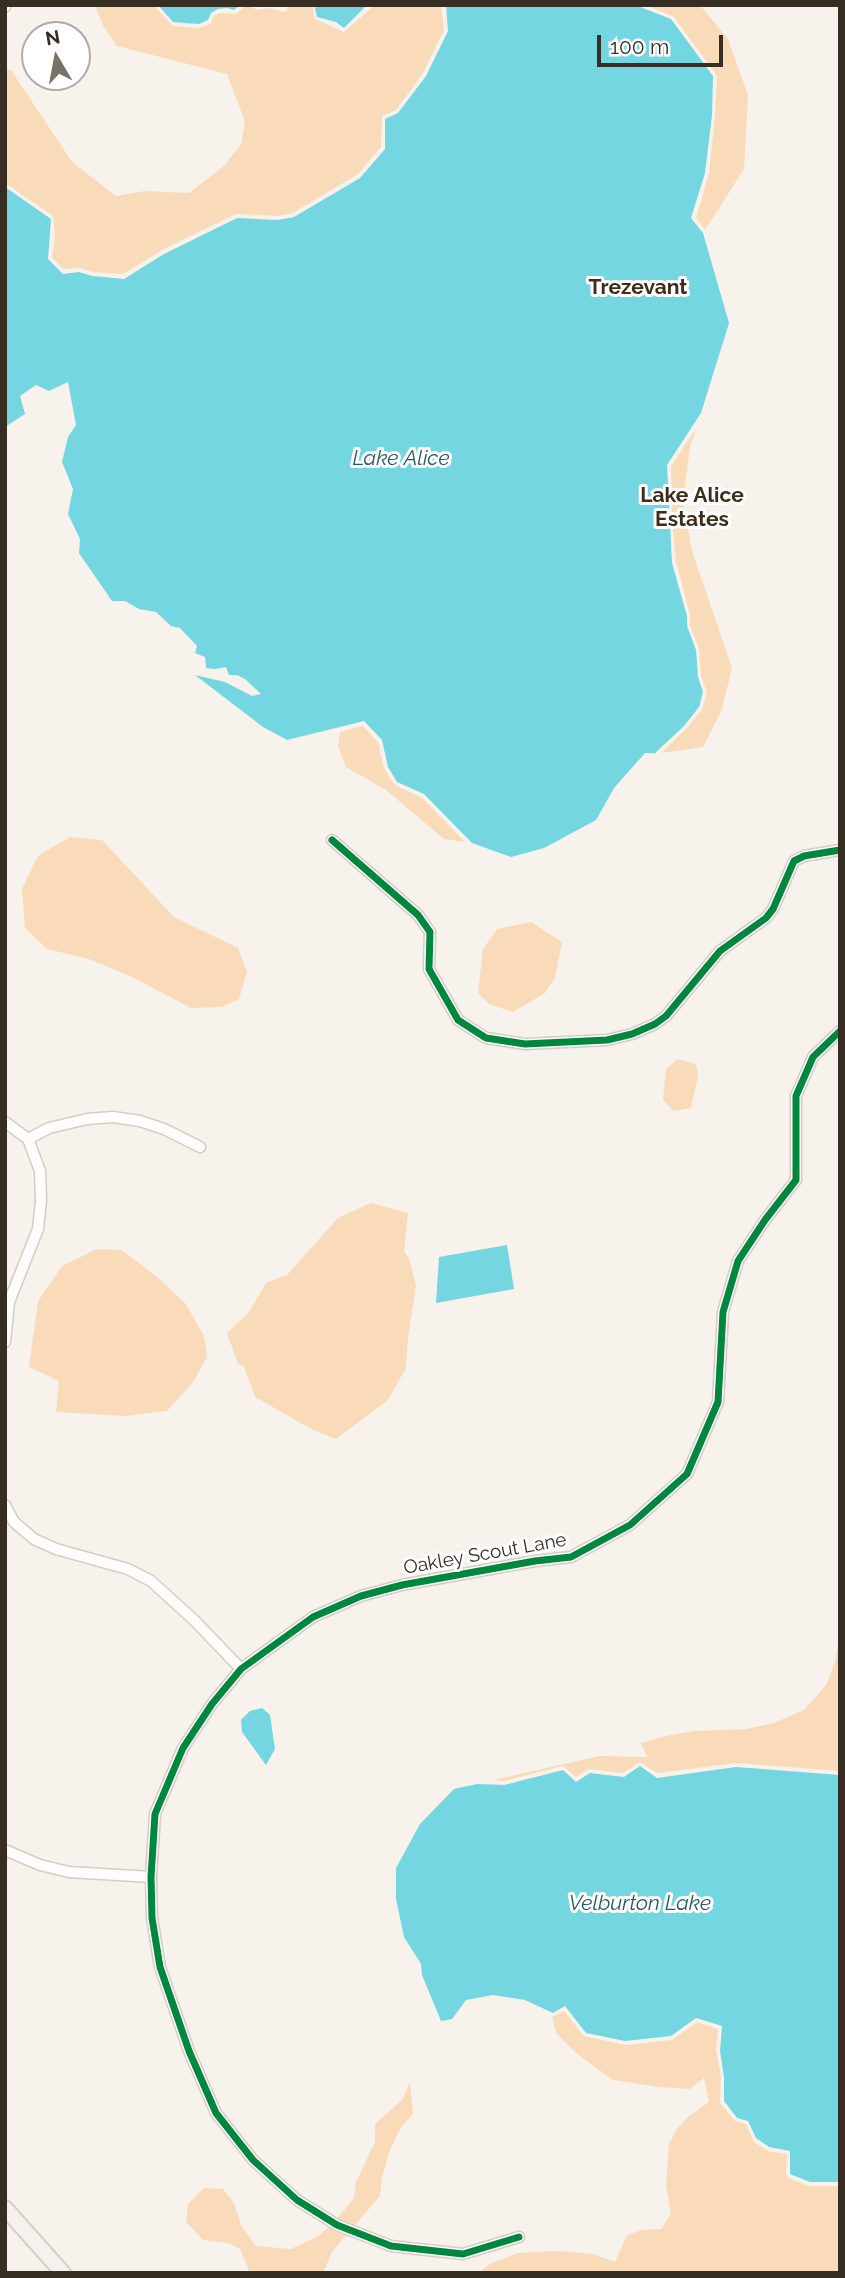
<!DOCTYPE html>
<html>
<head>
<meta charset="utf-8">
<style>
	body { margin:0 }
	#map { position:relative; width:845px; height:2278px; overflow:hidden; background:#f7f2ec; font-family:Raleway,sans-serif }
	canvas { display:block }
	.frame { position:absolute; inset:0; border:7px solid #362d23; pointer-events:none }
	.north { position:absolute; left:21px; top:21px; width:70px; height:70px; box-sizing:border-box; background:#fff; border:2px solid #afaba7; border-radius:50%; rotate:350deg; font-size:19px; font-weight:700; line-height:28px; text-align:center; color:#362d23 }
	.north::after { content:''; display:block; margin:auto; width:24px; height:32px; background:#7a7269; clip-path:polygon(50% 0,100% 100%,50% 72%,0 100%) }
	.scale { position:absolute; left:597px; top:35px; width:126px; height:32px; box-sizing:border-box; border:4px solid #362d23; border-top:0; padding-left:9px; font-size:21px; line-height:24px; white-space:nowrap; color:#362d23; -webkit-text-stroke:5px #fff; paint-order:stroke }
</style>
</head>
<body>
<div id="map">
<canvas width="845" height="2278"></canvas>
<div class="frame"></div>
<div class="north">N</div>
<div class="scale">100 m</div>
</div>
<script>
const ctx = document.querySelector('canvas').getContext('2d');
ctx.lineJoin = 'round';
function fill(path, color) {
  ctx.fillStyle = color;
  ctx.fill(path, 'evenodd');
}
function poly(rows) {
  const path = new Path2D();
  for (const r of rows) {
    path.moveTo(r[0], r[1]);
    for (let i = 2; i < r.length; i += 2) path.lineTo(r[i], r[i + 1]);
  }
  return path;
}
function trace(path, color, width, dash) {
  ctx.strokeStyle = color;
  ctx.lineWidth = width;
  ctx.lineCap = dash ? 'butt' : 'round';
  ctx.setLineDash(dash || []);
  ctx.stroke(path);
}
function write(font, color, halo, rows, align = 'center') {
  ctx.font = font + ' Raleway,sans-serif';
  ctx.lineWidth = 6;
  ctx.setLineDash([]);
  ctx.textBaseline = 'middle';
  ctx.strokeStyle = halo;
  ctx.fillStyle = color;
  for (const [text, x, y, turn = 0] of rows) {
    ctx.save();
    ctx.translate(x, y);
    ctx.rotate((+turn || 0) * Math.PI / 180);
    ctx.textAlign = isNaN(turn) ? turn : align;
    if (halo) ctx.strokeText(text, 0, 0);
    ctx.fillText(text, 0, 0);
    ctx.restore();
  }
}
fill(poly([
	[95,5,153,5,173,26,199,28,210,24,214,16,219,13,236,14,246,5,258,10,267,8,286,12,289,5,312,5,315,19,344,32,375,5,441,5,444,30,423,73,396,110,382,116,381,147,358,174,293,213,278,216,236,214,162,250,123,274,93,272,80,268,64,269,52,258,55,237,53,216,5,183,5,70,11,70,72,162,116,196,145,191,189,193,224,166,241,144,245,122,227,74,117,46,103,26],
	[646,5,700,5,728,39,748,95,744,169,705,230,696,218,709,173,715,116,717,76,674,17],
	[697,427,690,447,683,501,692,551,732,668,722,709,703,747,661,753,685,730,702,710,707,692,701,676,699,648,690,626,690,615,676,562,672,520,671,466],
	[363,726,378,742,384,768,395,785,422,798,465,842,444,839,386,790,346,767,338,747,340,732],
	[70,837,102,840,174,917,238,948,247,972,239,999,222,1007,191,1008,132,977,89,959,47,949,25,928,22,889,38,856],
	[531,922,562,942,555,978,545,993,513,1012,489,1004,478,993,483,949,497,929],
	[677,1059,696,1064,698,1076,691,1108,674,1111,663,1100,666,1069],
	[371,1203,408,1213,404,1252,409,1258,416,1286,408,1337,406,1368,388,1400,336,1439,313,1430,255,1397,244,1367,238,1364,227,1333,249,1312,266,1283,287,1275,338,1218],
	[97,1249,122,1250,158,1278,185,1303,204,1336,207,1357,193,1382,167,1411,125,1416,56,1412,59,1381,29,1367,38,1301,62,1266],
	[840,1634,840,1771,736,1763,657,1773,640,1762,623,1773,589,1769,576,1777,563,1766,504,1781,493,1780,600,1756,647,1757,641,1743,666,1736,695,1731,746,1729,774,1723,804,1710,826,1685,835,1662],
	[564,2011,584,2036,625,2045,672,2040,697,2022,718,2029,716,2050,721,2077,720,2103,735,2121,746,2124,754,2142,768,2151,787,2154,786,2174,788,2178,809,2186,840,2186,840,2273,478,2273,490,2264,518,2253,557,2251,593,2254,615,2262,627,2235,642,2230,661,2229,671,2214,666,2186,669,2144,677,2129,688,2117,709,2102,704,2078,690,2089,658,2087,613,2080,576,2053,556,2033,552,2017],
	[410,2083,413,2114,400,2129,390,2150,382,2177,380,2196,354,2226,339,2221,337,2219,354,2198,356,2182,375,2142,375,2124,402,2100],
	[204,2188,223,2189,234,2203,241,2225,256,2246,291,2249,318,2236,330,2226,347,2234,332,2252,323,2273,250,2273,240,2249,228,2243,203,2240,186,2222,188,2204]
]), '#fadbb9');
fill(poly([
	[158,5,240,5,234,10,227,8,218,9,211,13,208,20,199,24,173,22],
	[317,5,367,5,344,28,336,22,317,17,315,8],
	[446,5,635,5,671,19,713,76,712,115,705,173,691,218,703,233,729,323,701,413,667,465,672,563,687,616,687,626,696,650,698,677,703,692,699,707,683,727,655,753,645,753,614,788,596,820,544,848,511,857,472,843,424,794,397,782,388,767,382,740,364,721,287,740,263,727,195,675,225,682,252,696,261,694,245,679,237,675,229,675,226,667,215,669,206,668,205,657,195,653,197,646,180,628,171,626,156,612,139,609,125,601,112,601,79,553,80,539,68,514,73,489,62,462,68,437,76,425,68,382,49,391,36,385,20,396,25,414,5,427,5,187,51,219,48,259,63,274,79,272,92,276,124,279,164,254,237,218,278,220,294,217,360,178,385,149,385,119,398,113,426,76,448,31],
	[507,1245,514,1289,436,1303,439,1257],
	[262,1708,270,1715,275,1749,266,1765,242,1732,241,1720,250,1711],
	[640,1766,657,1778,736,1767,840,1775,840,2182,810,2182,790,2174,790,2151,769,2147,756,2138,748,2121,737,2118,724,2101,724,2077,720,2051,722,2026,696,2018,671,2036,625,2041,586,2033,565,2006,553,2013,525,2000,493,1995,466,2000,452,2019,441,2021,422,1975,421,1964,404,1937,396,1899,396,1868,420,1824,454,1789,477,1784,504,1785,563,1770,576,1782,590,1773,624,1777]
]), '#73d6e0');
const street = poly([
	[5,6,5,7],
	[332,840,418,915,430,932,429,969,458,1020,486,1038,525,1044,607,1040,632,1034,655,1024,666,1016,720,951,766,918,773,909,794,861,804,856,840,850],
	[5,1122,28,1139,40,1171,41,1201,38,1229,9,1302,5,1342],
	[28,1139,49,1128,87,1119,113,1117,140,1121,164,1129,200,1147],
	[5,1505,14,1522,34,1539,56,1549,128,1569,151,1581,194,1620,241,1669],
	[5,1850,40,1865,69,1872,151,1877],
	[519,2237,463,2254,391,2246,337,2225,297,2200,253,2160,216,2113,189,2051,160,1967,152,1918,151,1877,155,1814,183,1748,212,1704,241,1669,313,1617,361,1596,402,1585,535,1561,571,1557,630,1525,687,1474,718,1402,723,1312,738,1261,765,1220,796,1180,796,1096,813,1057,840,1031]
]);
const secondary = poly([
	[5,2208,63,2273]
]);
trace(street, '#d5cdc6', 13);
trace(secondary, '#d5cdc6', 18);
trace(street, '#fefdfc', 10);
trace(secondary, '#f6f1ef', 14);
trace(poly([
	[332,840,418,915,430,932,429,969,458,1020,486,1038,525,1044,607,1040,632,1034,655,1024,666,1016,720,951,766,918,773,909,794,861,804,856,840,850],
	[519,2237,463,2254,391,2246,337,2225,297,2200,253,2160,216,2113,189,2051,160,1967,152,1918,151,1877,155,1814,183,1748,212,1704,241,1669,313,1617,361,1596,402,1585,535,1561,571,1557,630,1525,687,1474,718,1402,723,1312,738,1261,765,1220,796,1180,796,1096,813,1057,840,1031]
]), '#00873e', 7);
write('19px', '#362d23', '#fff', [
	["Oakley Scout Lane",485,1554,-10]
]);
write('bold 21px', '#3f2b16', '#fff', [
	["Trezevant",638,288],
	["Lake Alice",692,496],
	["Estates",692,520]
]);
write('italic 21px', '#245c64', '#fff', [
	["Lake Alice",401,459],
	["Velburton Lake",640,1904]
]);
</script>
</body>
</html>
